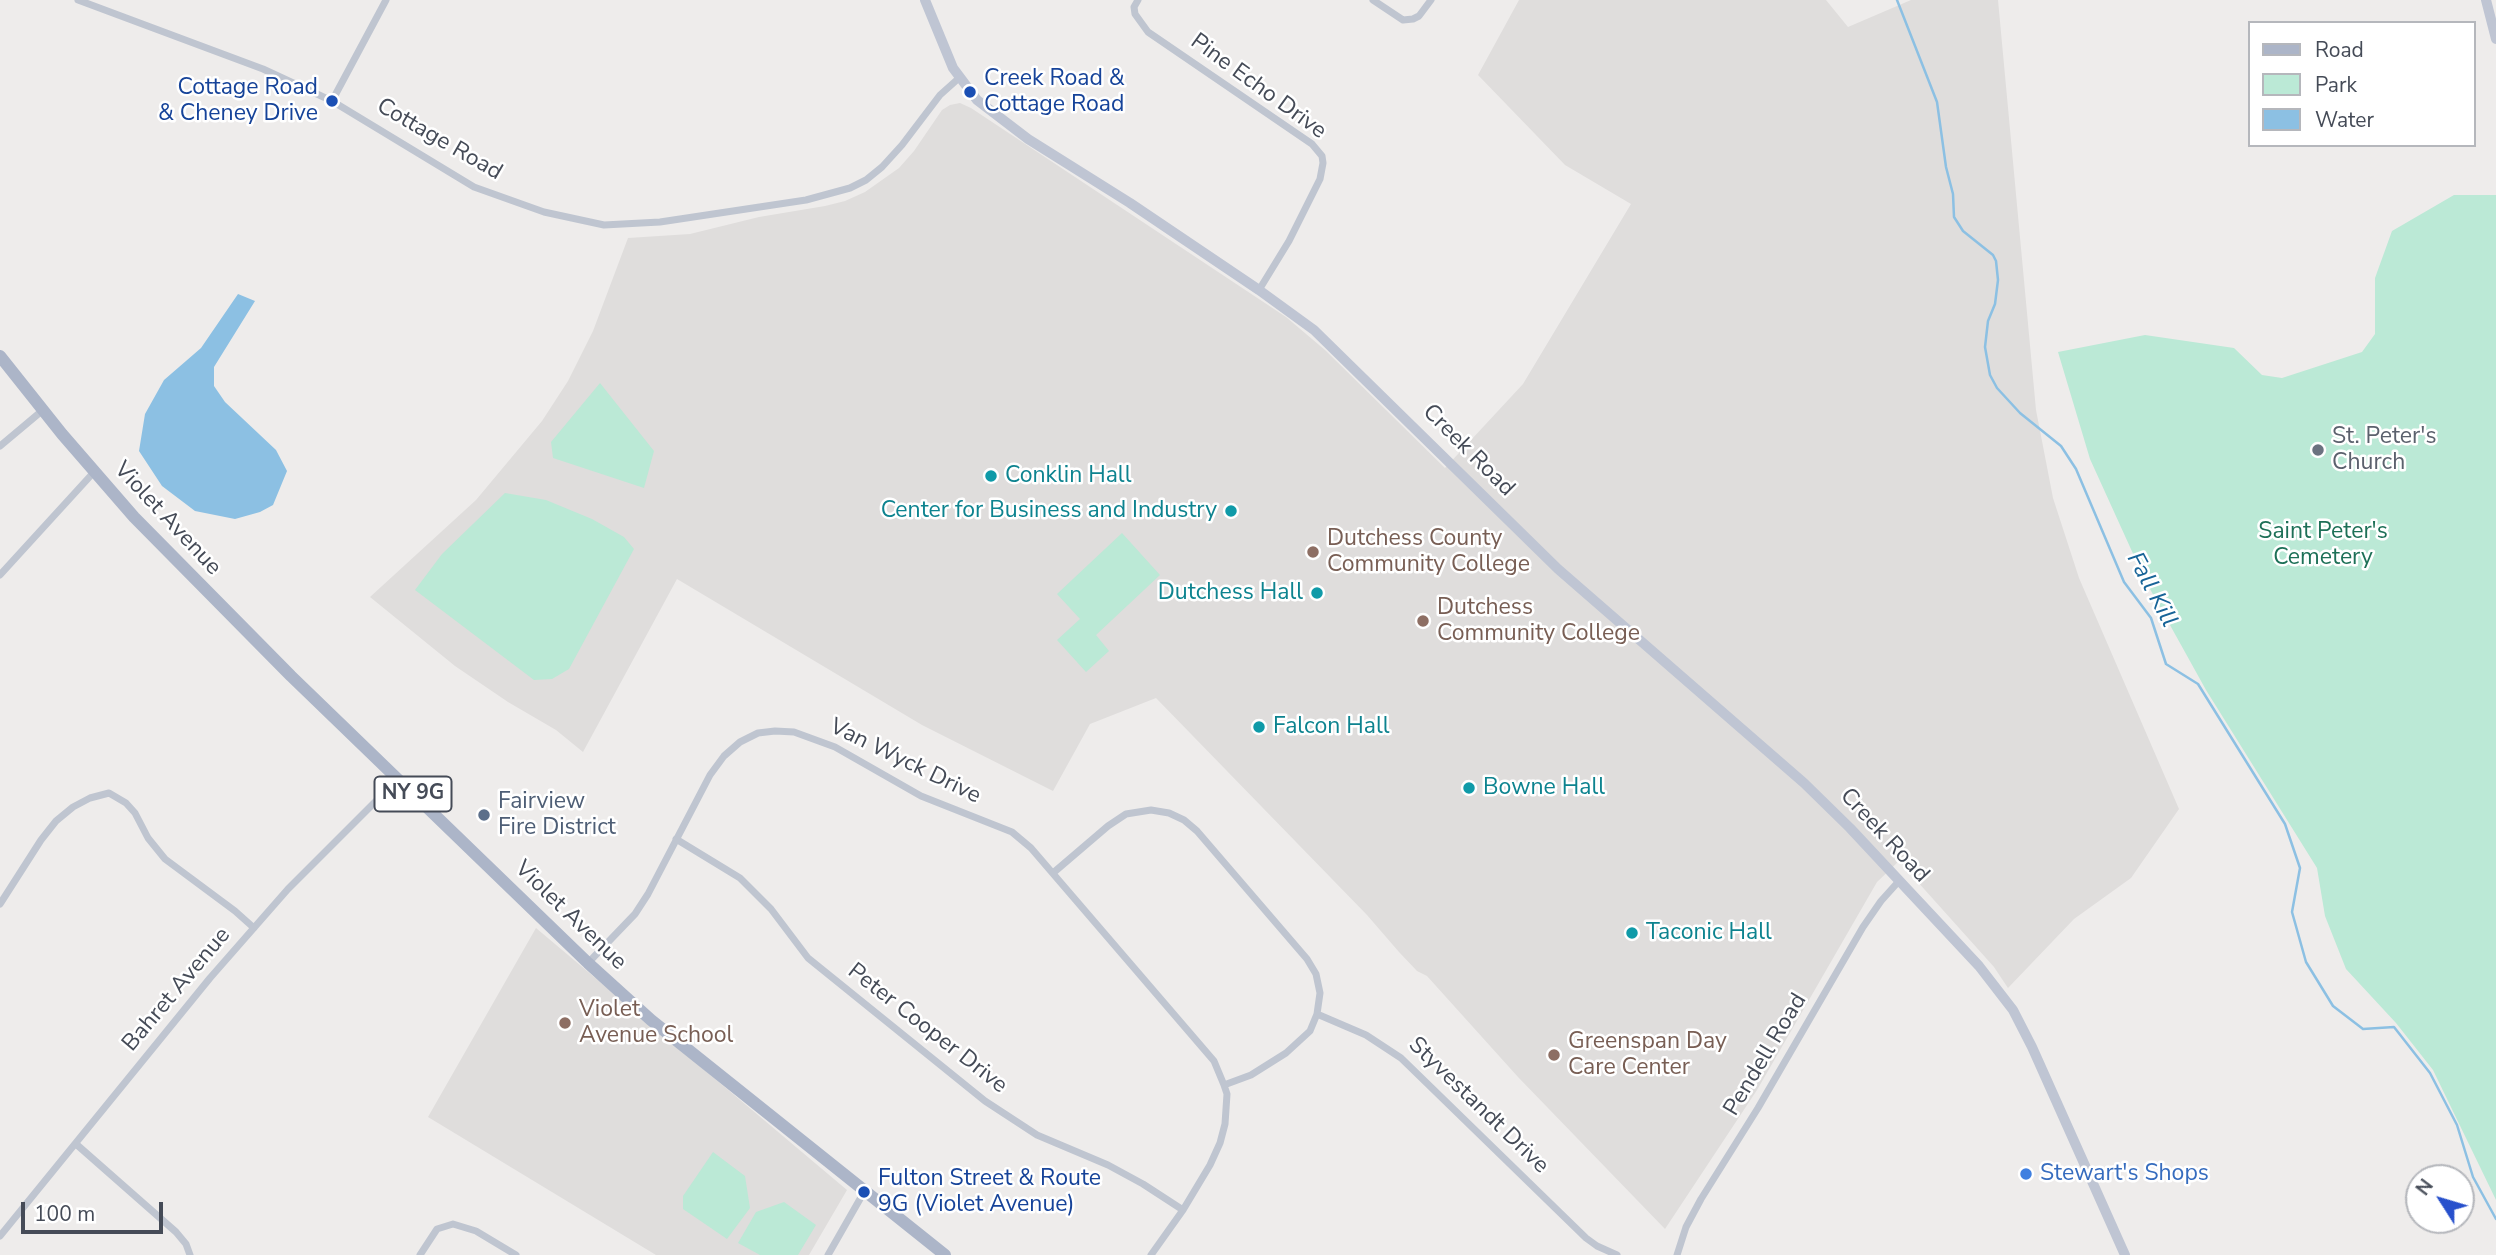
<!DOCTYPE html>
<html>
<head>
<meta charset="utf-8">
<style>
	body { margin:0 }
	#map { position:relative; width:2496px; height:1255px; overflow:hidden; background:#eeeceb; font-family:"Nunito Sans",sans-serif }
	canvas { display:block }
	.legend { position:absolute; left:2248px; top:21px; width:228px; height:126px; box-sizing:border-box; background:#fff; border:2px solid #b5b7bc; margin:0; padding:9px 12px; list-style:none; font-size:21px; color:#454b57 }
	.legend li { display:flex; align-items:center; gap:14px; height:35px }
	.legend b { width:35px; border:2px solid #b5b7bc }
	.north { position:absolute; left:2405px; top:1164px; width:70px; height:70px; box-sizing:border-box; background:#fff; border:2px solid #b5b7bc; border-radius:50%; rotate:307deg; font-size:19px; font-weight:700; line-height:28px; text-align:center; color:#454b57 }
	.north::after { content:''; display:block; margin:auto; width:24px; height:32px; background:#2750cc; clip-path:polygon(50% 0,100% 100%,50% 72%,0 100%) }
	.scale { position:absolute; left:21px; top:1202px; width:142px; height:32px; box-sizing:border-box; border:4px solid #454b57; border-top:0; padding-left:9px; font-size:21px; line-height:24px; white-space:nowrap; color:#454b57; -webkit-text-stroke:5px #fff; paint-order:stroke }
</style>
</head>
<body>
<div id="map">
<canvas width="2496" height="1255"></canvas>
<ul class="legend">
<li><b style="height:9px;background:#acb5c8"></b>Road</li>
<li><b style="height:19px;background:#bbe9d6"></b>Park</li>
<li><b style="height:19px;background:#8cc0e3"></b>Water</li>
</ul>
<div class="north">N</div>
<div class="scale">100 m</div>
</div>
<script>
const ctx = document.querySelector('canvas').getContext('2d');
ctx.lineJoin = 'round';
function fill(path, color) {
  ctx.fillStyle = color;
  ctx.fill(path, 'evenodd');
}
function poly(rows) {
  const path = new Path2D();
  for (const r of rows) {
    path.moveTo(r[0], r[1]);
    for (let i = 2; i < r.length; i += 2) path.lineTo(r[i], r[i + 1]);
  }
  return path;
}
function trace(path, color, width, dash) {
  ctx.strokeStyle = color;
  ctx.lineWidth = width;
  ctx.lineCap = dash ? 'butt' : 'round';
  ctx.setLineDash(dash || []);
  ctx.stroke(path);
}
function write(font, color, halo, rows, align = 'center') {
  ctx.font = font + ' "Nunito Sans",sans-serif';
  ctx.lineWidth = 5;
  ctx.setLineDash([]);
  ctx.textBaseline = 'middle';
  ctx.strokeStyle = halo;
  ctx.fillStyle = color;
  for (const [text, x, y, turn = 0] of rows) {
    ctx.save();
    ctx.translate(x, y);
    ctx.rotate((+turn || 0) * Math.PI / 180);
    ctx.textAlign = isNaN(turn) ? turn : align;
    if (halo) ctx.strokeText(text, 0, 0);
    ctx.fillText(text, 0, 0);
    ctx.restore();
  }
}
fill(poly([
	[1519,0,1826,0,1848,27,1911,0,1998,0,2036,410,2053,498,2079,578,2179,809,2131,878,2074,919,2008,988,1994,967,1899,861,1877,882,1757,1090,1665,1229,1518,1077,1427,976,1417,971,1399,952,1367,915,1156,698,1090,724,1053,791,922,725,677,579,583,752,556,730,508,702,455,666,370,597,476,500,542,421,568,381,593,331,628,238,690,234,759,217,825,206,845,201,865,192,899,168,914,151,942,110,950,105,960,103,971,108,1286,317,1325,350,1445,468,1523,384,1631,204,1565,165,1478,75],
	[536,928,847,1190,809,1255,656,1255,428,1117]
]), '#dfdddc');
fill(poly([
	[2454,195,2496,195,2496,1200,2433,1070,2396,1023,2346,969,2325,916,2317,868,2206,690,2145,580,2090,459,2058,352,2145,335,2234,348,2262,375,2282,378,2362,352,2375,334,2375,278,2392,231],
	[600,383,654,451,644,488,553,458,551,442],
	[505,493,546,500,592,519,624,537,634,549,569,669,552,679,534,680,415,590,442,554],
	[1122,533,1160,575,1096,635,1109,651,1086,672,1057,640,1080,619,1057,594],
	[713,1152,745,1176,750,1208,727,1239,683,1209,683,1196],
	[784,1202,816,1225,798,1255,760,1255,738,1243,756,1212]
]), '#bbe9d6');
fill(poly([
	[238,294,255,301,214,367,214,386,225,402,276,450,287,471,273,505,260,512,235,519,195,511,162,486,139,451,145,414,164,380,201,348]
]), '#8cc0e3');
trace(poly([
	[1897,0,1937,102,1946,167,1953,194,1954,217,1963,231,1993,255,1996,261,1998,280,1995,304,1988,321,1985,347,1990,375,1997,388,2020,413,2061,446,2076,469,2124,582,2151,618,2166,664,2198,684,2285,824,2300,868,2292,912,2306,962,2333,1006,2363,1029,2394,1027,2430,1073,2457,1125,2473,1177,2496,1219]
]), '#8cc0e3', 2.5);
trace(poly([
	[78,0,263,69,332,101,474,187,544,212,604,225,660,222,806,200,850,188,866,180,882,167,902,145,940,95,959,78],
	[1138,0,1134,7,1135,14,1148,32,1312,144,1322,156,1323,163,1320,179,1289,241,1259,290],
	[1373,0,1403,20,1413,19,1419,16,1431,0],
	[332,101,386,0],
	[0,446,43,410],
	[0,575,94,472],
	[676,839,740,878,771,909,808,958,985,1101,1037,1135,1108,1165,1143,1184,1183,1210],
	[1053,873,1108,826,1126,814,1151,810,1169,813,1184,820,1197,831,1307,959,1316,974,1320,993,1317,1014,1310,1031,1286,1053,1251,1075,1224,1085],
	[0,904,41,840,56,821,73,807,90,798,109,793,126,803,135,813,148,838,165,859,235,911,254,928],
	[588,963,635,914,648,894,710,775,724,756,740,742,758,733,775,731,794,732,835,747,921,796,1012,832,1031,848,1214,1061,1224,1085,1227,1094,1225,1124,1220,1143,1210,1165,1183,1210,1151,1255],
	[1317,1014,1366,1035,1401,1058,1586,1238,1597,1246,1617,1255],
	[76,1144,176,1232,186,1244,190,1255],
	[0,1236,210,978,288,889,398,779],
	[420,1255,437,1229,453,1224,476,1231,516,1255],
	[828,1255,864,1192],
	[1677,1255,1686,1227,1701,1199,1758,1108,1863,927,1881,901,1899,881]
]), '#bfc5d0', 7);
trace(poly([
	[925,0,953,68,977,100,1028,139,1130,203,1259,290,1314,330,1558,569,1804,783,1850,828,1979,966,2013,1010,2032,1047,2125,1255],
	[2486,0,2496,39]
]), '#bfc5d3', 10);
trace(poly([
	[0,356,62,434,134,517,291,676,588,963,651,1020,945,1255]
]), '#acb5c8', 12);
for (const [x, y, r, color] of [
	[970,92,7,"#1a4fb4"],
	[332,101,7,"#1a4fb4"],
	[2318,450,7,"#6b7280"],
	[991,476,7,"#0f9aa8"],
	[1231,511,7,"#0f9aa8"],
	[1313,552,7,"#8d6e63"],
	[1317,593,7,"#0f9aa8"],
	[1423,621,7,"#8d6e63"],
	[1259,727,7,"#0f9aa8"],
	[1469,788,7,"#0f9aa8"],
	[484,815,7,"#5c6f8a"],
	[1632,933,7,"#0f9aa8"],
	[565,1023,7,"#8d6e63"],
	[1554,1055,7,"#8d6e63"],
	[2026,1174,7,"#3f7fe0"],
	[864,1192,7,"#1a4fb4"]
]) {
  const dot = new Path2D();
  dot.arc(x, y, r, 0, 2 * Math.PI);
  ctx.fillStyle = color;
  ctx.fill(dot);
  trace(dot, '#fff', 2.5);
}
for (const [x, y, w] of [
	[413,794,77]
]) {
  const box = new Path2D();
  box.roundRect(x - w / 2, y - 17.5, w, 35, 5);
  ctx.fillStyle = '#fff';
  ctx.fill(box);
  trace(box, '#454b57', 2);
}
write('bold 21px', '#454b57', null, [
	["NY 9G",413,794]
]);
write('23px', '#164399', '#fff', [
	["Creek Road &",984,79],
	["Cottage Road",984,105],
	["Cottage Road",318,88,"right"],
	["& Cheney Drive",318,114,"right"],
	["Fulton Street & Route",878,1179],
	["9G (Violet Avenue)",878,1205]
], 'left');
write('23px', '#454b57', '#fff', [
	["Pine Echo Drive",1258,87,36],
	["Cottage Road",439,140,30],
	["Creek Road",1468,451,45],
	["Violet Avenue",167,519,47],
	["Van Wyck Drive",905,762,26],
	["Creek Road",1884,836,47],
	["Violet Avenue",570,916,44],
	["Bahret Avenue",177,990,-50],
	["Peter Cooper Drive",927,1029,38],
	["Pendell Road",1766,1055,-59],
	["Styvestandt Drive",1478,1106,44]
]);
write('23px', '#5b616d', '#fff', [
	["St. Peter's",2332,437],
	["Church",2332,463]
], 'left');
write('23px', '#0d838f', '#fff', [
	["Conklin Hall",1005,476],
	["Center for Business and Industry",1217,511,"right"],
	["Dutchess Hall",1303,593,"right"],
	["Falcon Hall",1273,727],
	["Bowne Hall",1483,788],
	["Taconic Hall",1646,933]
], 'left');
write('23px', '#1d7057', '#fff', [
	["Saint Peter's",2323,532],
	["Cemetery",2323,558]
]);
write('23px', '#785e54', '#fff', [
	["Dutchess County",1327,539],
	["Community College",1327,565],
	["Dutchess",1437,608],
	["Community College",1437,634],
	["Violet",579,1010],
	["Avenue School",579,1036],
	["Greenspan Day",1568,1042],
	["Care Center",1568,1068]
], 'left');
write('23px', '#4e5e75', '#fff', [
	["Fairview",498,802],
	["Fire District",498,828]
], 'left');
write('23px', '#366cbe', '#fff', [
	["Stewart's Shops",2040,1174]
], 'left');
write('italic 24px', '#176498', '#fff', [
	["Fall Kill",2151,590,62]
]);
</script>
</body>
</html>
